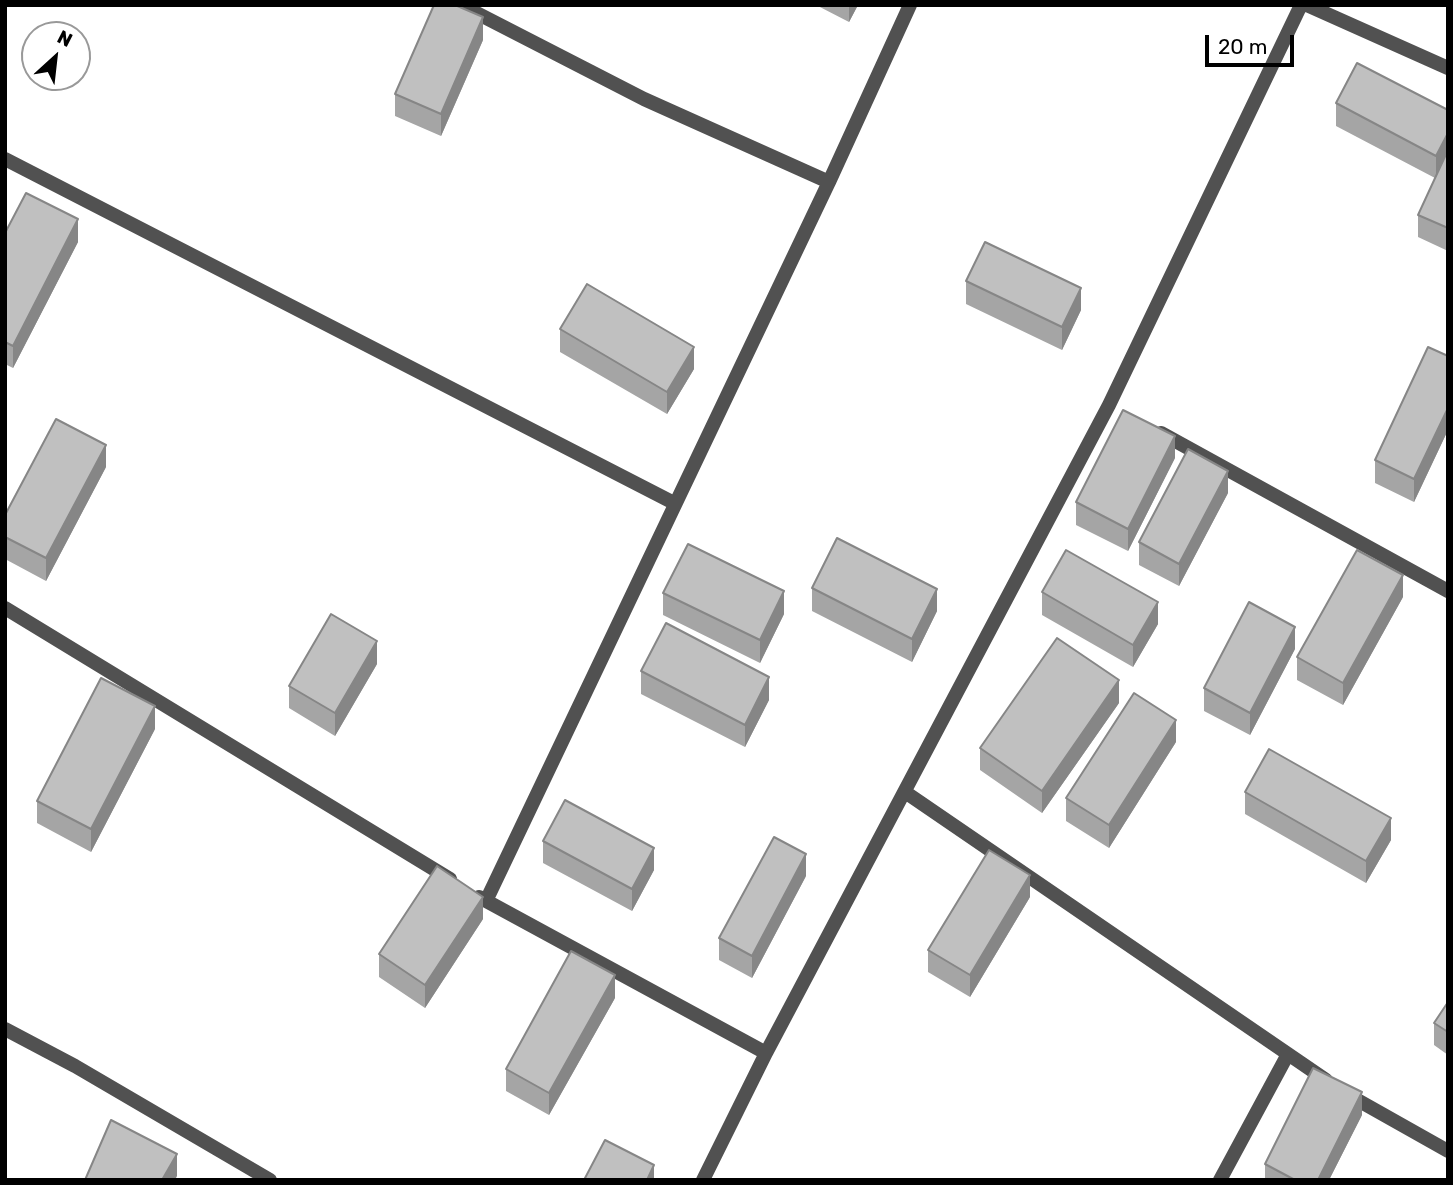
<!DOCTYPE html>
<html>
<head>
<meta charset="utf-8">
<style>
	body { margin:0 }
	#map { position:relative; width:1453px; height:1185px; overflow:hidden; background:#fff; font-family:Rubik,sans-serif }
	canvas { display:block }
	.frame { position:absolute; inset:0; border:7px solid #000; pointer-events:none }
	.north { position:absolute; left:21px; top:21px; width:70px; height:70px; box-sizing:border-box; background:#fff; border:2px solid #999; border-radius:50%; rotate:27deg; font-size:19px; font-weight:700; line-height:28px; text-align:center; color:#000 }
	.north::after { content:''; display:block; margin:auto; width:24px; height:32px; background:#000; clip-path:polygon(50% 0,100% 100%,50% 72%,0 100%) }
	.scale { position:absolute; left:1205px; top:35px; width:89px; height:32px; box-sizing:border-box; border:4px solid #000; border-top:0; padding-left:9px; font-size:21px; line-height:24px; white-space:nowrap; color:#000; -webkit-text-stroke:5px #fff; paint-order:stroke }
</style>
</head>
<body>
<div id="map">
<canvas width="1453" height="1185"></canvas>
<div class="frame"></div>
<div class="north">N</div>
<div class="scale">20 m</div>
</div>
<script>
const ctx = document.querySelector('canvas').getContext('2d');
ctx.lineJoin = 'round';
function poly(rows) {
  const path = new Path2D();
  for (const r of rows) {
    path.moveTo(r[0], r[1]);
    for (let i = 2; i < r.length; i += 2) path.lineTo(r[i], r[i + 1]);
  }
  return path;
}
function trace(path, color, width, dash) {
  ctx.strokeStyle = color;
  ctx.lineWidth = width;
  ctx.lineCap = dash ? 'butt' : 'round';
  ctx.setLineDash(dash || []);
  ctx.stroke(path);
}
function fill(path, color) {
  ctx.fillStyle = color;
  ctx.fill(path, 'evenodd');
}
trace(poly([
	[461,5,644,99,829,182,486,901],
	[1307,5,1448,68],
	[5,159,674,503],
	[829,182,910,5],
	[1161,433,1448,591],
	[5,608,450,879],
	[905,792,1326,1080],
	[479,897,766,1053],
	[5,1029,75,1066,270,1180],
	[1345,1093,1448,1151],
	[703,1180,766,1053,1109,405,1301,5],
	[1220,1180,1288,1054]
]), '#515151', 14);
fill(poly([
	[816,5,858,5,849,22],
	[483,40,441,136,395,116,395,94],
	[1336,103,1448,110,1448,251,1418,237,1418,215,1435,178,1336,126],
	[5,233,78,242,13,368,5,364],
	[966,281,1081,310,1062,350,966,304],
	[560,329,694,369,667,414,560,352],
	[1448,356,1448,430,1414,502,1375,483,1375,460],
	[1175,458,1128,551,1076,525,1076,502],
	[106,467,46,581,5,559,5,515],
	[1228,493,1179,586,1139,565,1139,542],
	[812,588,937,611,912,662,812,611],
	[1042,592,1158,624,1133,667,1042,615],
	[663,593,784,614,760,663,663,615],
	[1403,597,1343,705,1297,680,1297,657],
	[1295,649,1250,735,1204,711,1204,688],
	[377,664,335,736,289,708,289,686],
	[641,671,769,700,745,747,641,694],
	[1119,703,1042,813,980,770,980,748],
	[155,729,91,852,37,823,37,801],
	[1176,742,1109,848,1066,821,1066,798],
	[1245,792,1391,840,1366,883,1245,814],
	[543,841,654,870,632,911,543,863],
	[806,876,752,978,719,960,719,938],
	[1030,897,970,997,928,972,928,950],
	[483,919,425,1008,379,977,379,954],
	[615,998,549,1115,506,1091,506,1069],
	[1448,1002,1448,1055,1434,1045,1434,1023],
	[1362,1115,1329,1180,1265,1180,1265,1164]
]), '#a5a5a5');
fill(poly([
	[849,5,858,5,849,22],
	[483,17,483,40,441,136,441,114],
	[1448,133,1448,155,1436,178,1436,156],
	[78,219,78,242,13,368,13,346],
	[1081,288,1081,310,1062,350,1062,327],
	[694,347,694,369,667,414,667,392],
	[1448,408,1448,430,1414,502,1414,479],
	[1175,436,1175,458,1128,551,1128,529],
	[106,445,106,467,46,581,46,558],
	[1228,471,1228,493,1179,586,1179,564],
	[1403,575,1403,597,1343,705,1343,683],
	[937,589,937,611,912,662,912,639],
	[784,591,784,614,760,663,760,640],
	[1158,602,1158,624,1133,667,1133,645],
	[1295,627,1295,649,1250,735,1250,713],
	[377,641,377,664,335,736,335,713],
	[769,677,769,700,745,747,745,725],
	[1119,680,1119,703,1042,813,1042,791],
	[155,706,155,729,91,852,91,829],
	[1176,720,1176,742,1109,848,1109,825],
	[1391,818,1391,840,1366,883,1366,861],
	[654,848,654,870,632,911,632,889],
	[806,854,806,876,752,978,752,956],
	[1030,875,1030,897,970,997,970,975],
	[483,897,483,919,425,1008,425,985],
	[615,975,615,998,549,1115,549,1093],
	[1362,1092,1362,1115,1329,1180,1318,1180],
	[177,1154,177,1176,175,1180,162,1180],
	[654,1165,654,1180,647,1180]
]), '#868686');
const building = poly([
	[434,5,455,5,483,17,441,114,395,94,434,5],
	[1357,63,1448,110,1448,133,1436,156,1336,103,1357,63],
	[1448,150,1448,228,1418,215,1448,150],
	[26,193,78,219,13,346,5,342,5,233,26,193],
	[985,242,1081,288,1062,327,966,281,985,242],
	[587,284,694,347,667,392,560,329,587,284],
	[1428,347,1448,356,1448,408,1414,479,1375,460,1428,347],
	[1123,410,1175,436,1128,529,1076,502,1123,410],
	[56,419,106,445,46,558,5,537,5,515,56,419],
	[1188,449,1228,471,1179,564,1139,542,1188,449],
	[837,538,937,589,912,639,812,588,837,538],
	[688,544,784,591,760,640,663,593,688,544],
	[1066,550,1158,602,1133,645,1042,592,1066,550],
	[1357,550,1403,575,1343,683,1297,657,1357,550],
	[1249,602,1295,627,1250,713,1204,688,1249,602],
	[331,614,377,641,335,713,289,686,331,614],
	[666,623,769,677,745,725,641,671,666,623],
	[1057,638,1119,680,1042,791,980,748,1057,638],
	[101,678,155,706,91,829,37,801,101,678],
	[1134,693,1176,720,1109,825,1066,798,1134,693],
	[1269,749,1391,818,1366,861,1245,792,1269,749],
	[565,800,654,848,632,889,543,841,565,800],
	[774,837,806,854,752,956,719,938,774,837],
	[989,850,1030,875,970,975,928,950,989,850],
	[437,866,483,897,425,985,379,954,437,866],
	[571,951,615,975,549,1093,506,1069,571,951],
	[1448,1002,1448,1032,1434,1023,1448,1002],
	[1313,1068,1362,1092,1318,1180,1295,1180,1265,1164,1313,1068],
	[111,1120,177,1154,162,1180,85,1180,111,1120],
	[605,1140,654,1165,647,1180,584,1180,605,1140]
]);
fill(building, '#c0c0c0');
trace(building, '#868686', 2);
</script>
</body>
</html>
